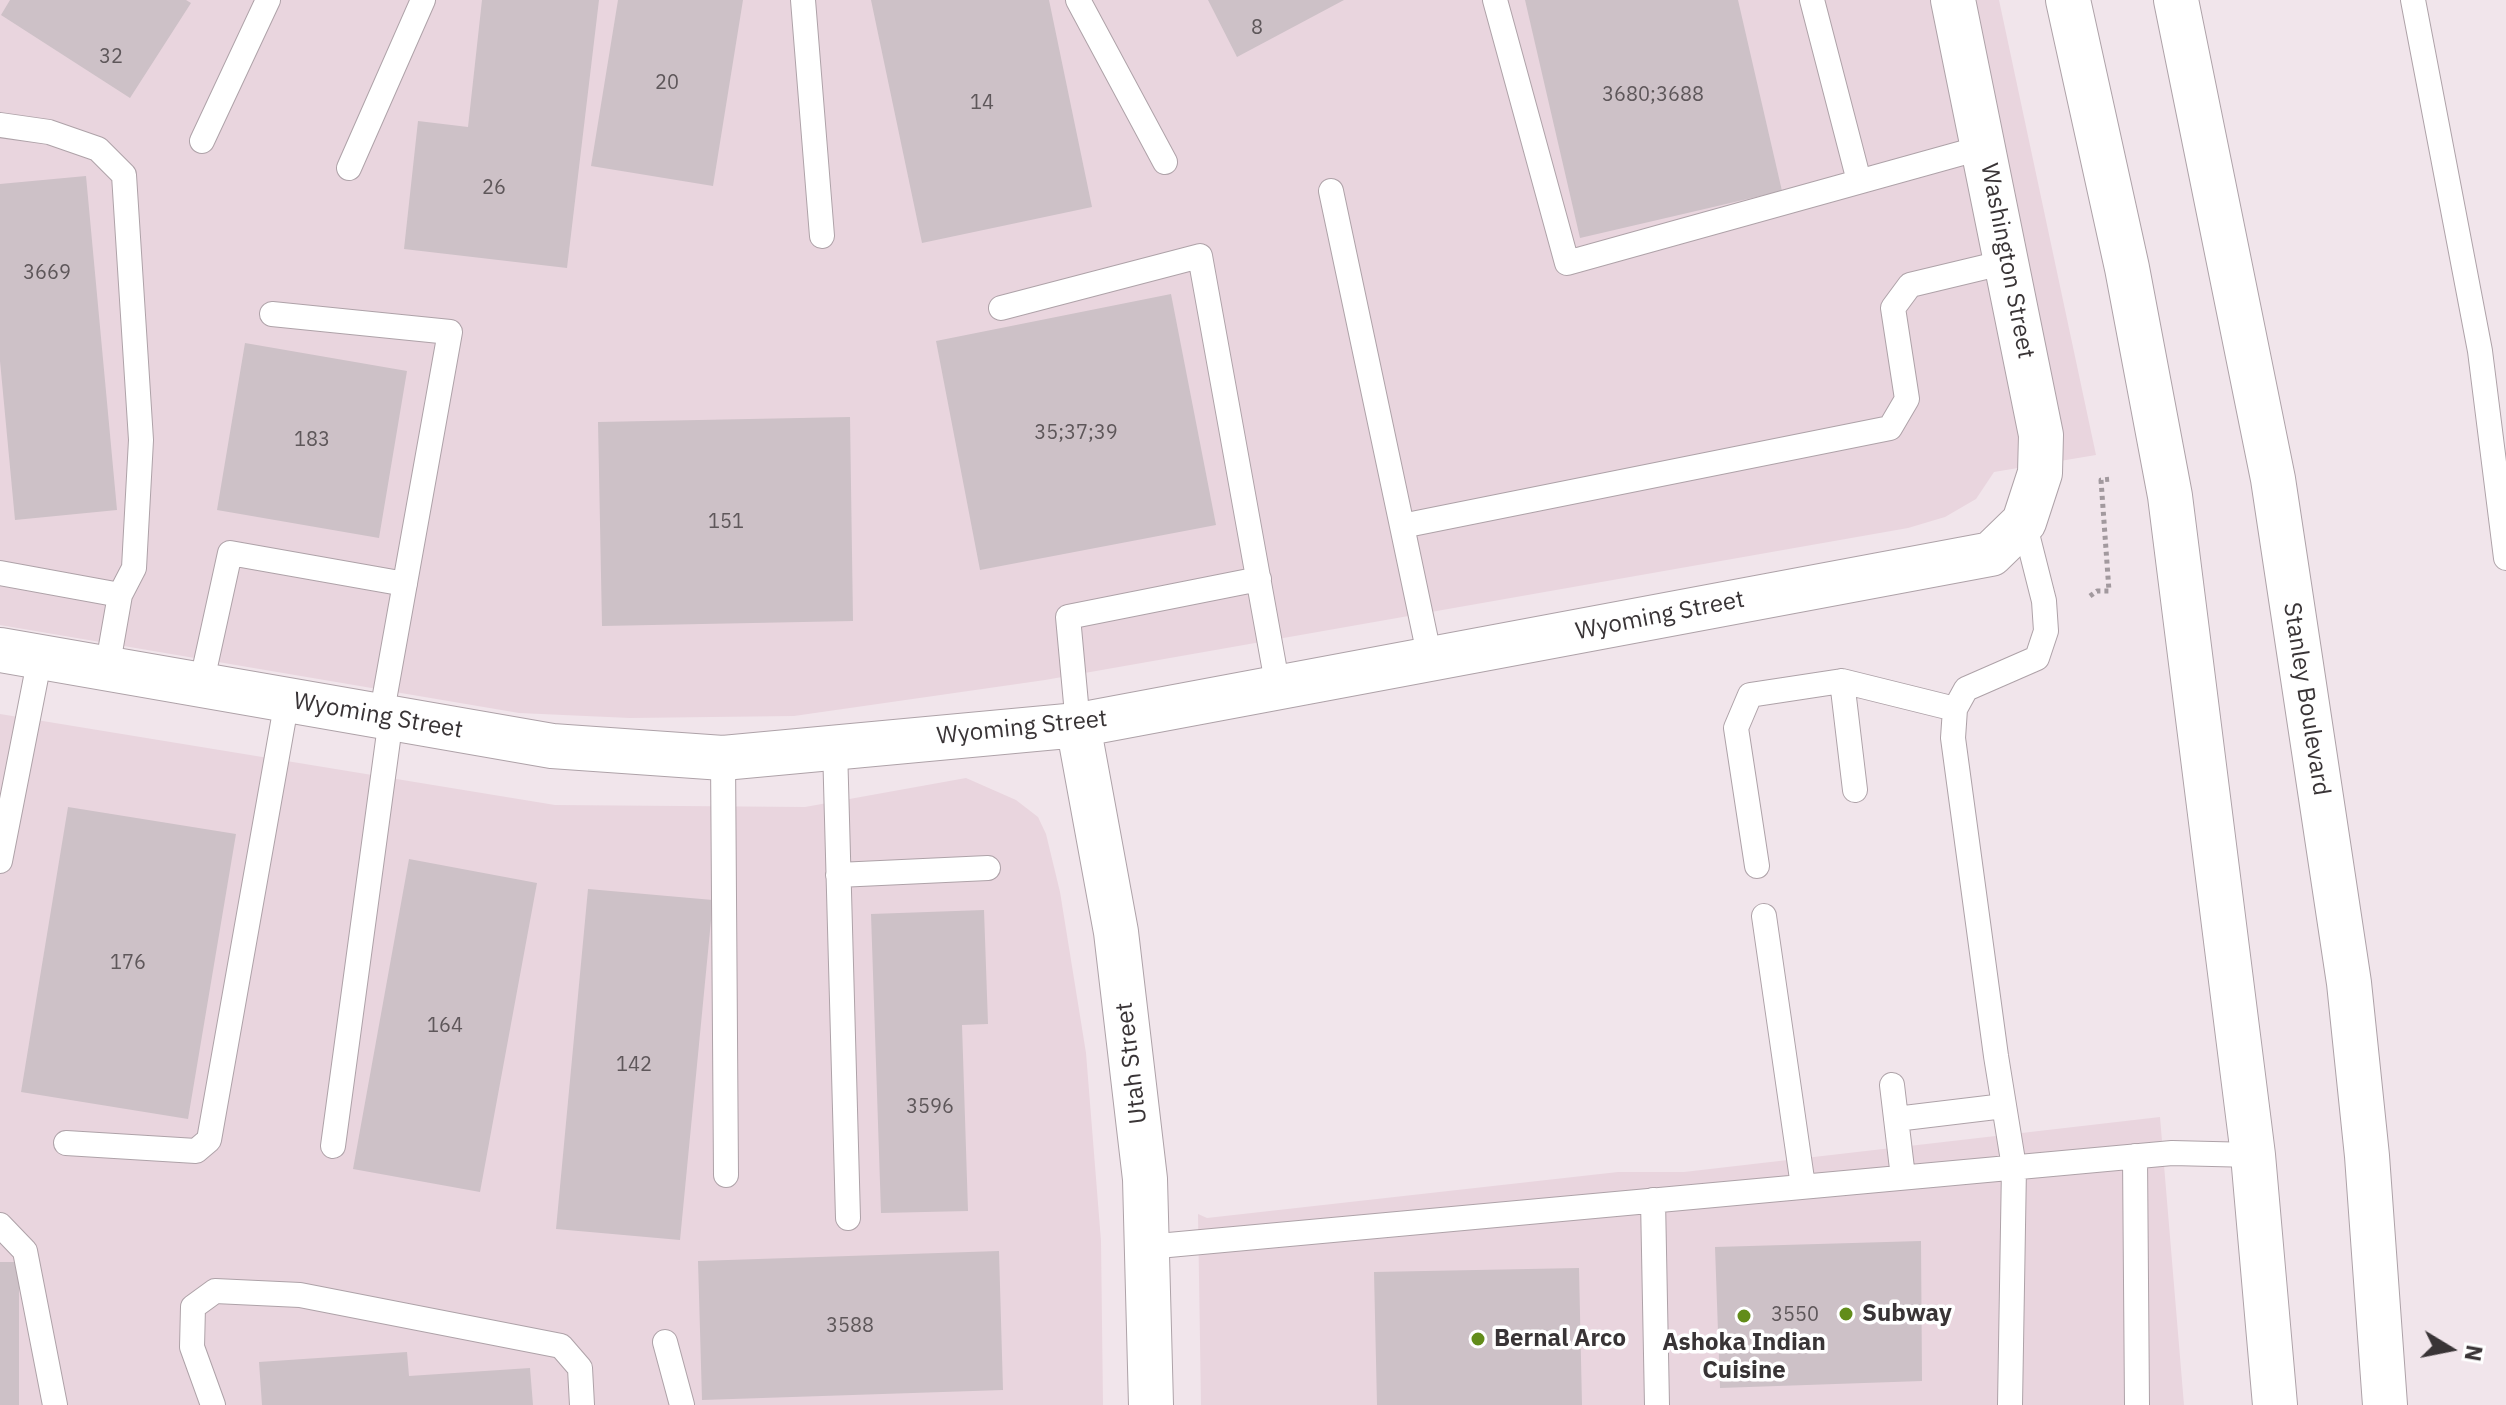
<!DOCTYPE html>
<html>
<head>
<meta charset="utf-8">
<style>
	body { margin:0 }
	#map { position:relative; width:2506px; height:1405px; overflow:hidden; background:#f1e5eb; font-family:"IBM Plex Sans",sans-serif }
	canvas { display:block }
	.north { position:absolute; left:2410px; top:1309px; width:80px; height:80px; -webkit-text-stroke:6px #fff; paint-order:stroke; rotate:100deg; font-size:22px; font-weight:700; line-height:32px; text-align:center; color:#393436 }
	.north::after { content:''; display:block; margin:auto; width:28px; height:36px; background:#393436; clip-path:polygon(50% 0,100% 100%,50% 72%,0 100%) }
</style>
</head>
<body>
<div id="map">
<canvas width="2506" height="1405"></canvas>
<div class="north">N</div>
</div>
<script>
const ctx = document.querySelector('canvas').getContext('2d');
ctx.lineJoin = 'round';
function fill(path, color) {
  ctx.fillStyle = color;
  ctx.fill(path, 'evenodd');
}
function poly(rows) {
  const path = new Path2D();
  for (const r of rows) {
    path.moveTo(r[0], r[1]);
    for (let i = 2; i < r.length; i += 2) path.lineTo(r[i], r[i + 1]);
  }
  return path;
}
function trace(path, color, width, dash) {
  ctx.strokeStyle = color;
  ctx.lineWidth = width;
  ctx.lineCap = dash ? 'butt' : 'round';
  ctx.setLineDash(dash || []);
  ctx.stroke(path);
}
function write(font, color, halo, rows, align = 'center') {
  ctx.font = font + ' "IBM Plex Sans",sans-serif';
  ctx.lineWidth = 7;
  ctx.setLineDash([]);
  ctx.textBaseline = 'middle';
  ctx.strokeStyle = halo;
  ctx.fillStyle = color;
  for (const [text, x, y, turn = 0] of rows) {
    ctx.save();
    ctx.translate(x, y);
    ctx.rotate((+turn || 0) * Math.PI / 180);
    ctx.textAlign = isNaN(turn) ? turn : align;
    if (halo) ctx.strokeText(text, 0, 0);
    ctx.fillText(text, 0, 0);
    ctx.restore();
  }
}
fill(poly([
	[0,0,1999,0,2096,455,1994,472,1976,499,1945,517,1908,528,1045,680,794,716,630,718,519,713,0,625],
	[0,714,555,805,805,807,966,778,1016,800,1038,817,1046,834,1060,892,1086,1053,1101,1241,1103,1405,0,1405],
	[2160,1117,2184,1405,1201,1405,1198,1214,1207,1218,1618,1172,1684,1172]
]), '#e9d5de');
fill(poly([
	[10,0,186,0,191,3,130,98,1,15],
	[482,0,599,0,567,268,404,249,418,121,468,127],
	[618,0,743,0,713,186,591,166],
	[871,0,1049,0,1092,207,922,243],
	[1208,0,1344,0,1237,57],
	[1525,0,1738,0,1782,191,1580,238],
	[86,176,117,510,15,520,0,361,0,184],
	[1171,294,1216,525,980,570,936,341],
	[245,343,407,371,379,538,217,510],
	[850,417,853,621,602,626,598,422],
	[68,807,236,834,188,1119,21,1092],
	[409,859,537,883,480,1192,353,1169],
	[588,889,713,900,680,1240,556,1229],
	[984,910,988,1024,962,1025,968,1211,881,1213,871,914],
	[1921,1241,1922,1381,1720,1388,1715,1247],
	[999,1251,1003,1390,702,1400,698,1261],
	[0,1262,19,1262,19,1405,0,1405],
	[1579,1268,1582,1405,1377,1405,1374,1272],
	[407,1352,409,1376,530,1368,533,1405,262,1405,259,1362]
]), '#cdc1c7');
const service = poly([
	[803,0,822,236],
	[1078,0,1165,162],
	[1495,0,1567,263,1984,147],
	[1812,0,1859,181],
	[2413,0,2480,351,2506,558],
	[0,125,49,132,98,149,124,175,141,440,134,568,120,595,107,669],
	[202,141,268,0],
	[349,168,423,0],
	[1331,191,1402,526],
	[1001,308,1200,256,1278,688],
	[272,314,450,332,381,717],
	[0,573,120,595],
	[1430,659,1402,526,1890,428,1907,399,1893,308,1910,285,2006,262],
	[1842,681,1855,790],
	[201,685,230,553,405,584],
	[1078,725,1068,617,1259,579],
	[835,747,848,1218],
	[723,758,726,1175],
	[0,861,40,657],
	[1757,866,1736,728,1750,695,1842,681,1955,709],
	[838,875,988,868],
	[1764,916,1803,1186],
	[1892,1085,1903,1177],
	[1896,1119,2004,1106],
	[66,1143,196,1151,209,1140,287,700],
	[333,1146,391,718],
	[2135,1156,2137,1405],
	[1653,1200,1657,1405],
	[0,1225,25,1251,55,1405],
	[1147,1247,2172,1153,2253,1155],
	[665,1342,682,1405],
	[213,1405,192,1347,193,1307,215,1291,300,1295,561,1346,580,1368,582,1405],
	[2010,1405,2014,1167,1996,1056,1953,738,1955,709,1966,689,2037,658,2046,631,2044,601,2024,522]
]);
const minor = poly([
	[0,650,552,746,723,758,1078,725,1991,554,2024,522,2040,473,2041,435,1953,0],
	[1078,725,1116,932,1145,1179,1151,1405]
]);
const secondary = poly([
	[2068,0,2127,268,2170,496,2253,1155,2275,1405],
	[2176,0,2273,479,2349,983,2367,1156,2385,1405]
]);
trace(service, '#aea2a8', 26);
trace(minor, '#aea2a8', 46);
trace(secondary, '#aea2a8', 46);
trace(poly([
	[2090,596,2097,591,2109,591,2101,480,2112,479]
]), '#a2999e', 5, [4, 4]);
trace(service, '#fff', 24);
trace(minor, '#fff', 44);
trace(secondary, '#fff', 44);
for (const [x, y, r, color] of [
	[1846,1314,8,"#628c1a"],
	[1744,1316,8,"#628c1a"],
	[1478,1339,8,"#628c1a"]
]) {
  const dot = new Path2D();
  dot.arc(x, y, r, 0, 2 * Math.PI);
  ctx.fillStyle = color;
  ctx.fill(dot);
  trace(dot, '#fff', 3);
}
write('20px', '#5e575a', null, [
	["8",1257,28],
	["32",111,57],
	["20",667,83],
	["3680;3688",1653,95],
	["14",982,103],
	["26",494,188],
	["3669",47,273],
	["35;37;39",1076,433],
	["183",312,440],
	["151",726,522],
	["176",128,963],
	["164",445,1026],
	["142",634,1065],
	["3596",930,1107],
	["3550",1795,1315],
	["3588",850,1326]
]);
write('24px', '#393436', '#fff', [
	["Washington Street",2007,261,79],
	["Wyoming Street",1660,616,-11],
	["Stanley Boulevard",2306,699,81],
	["Wyoming Street",378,716,10],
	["Wyoming Street",1022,728,-6],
	["Utah Street",1132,1063,-97]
]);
write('bold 24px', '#393436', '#fff', [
	["Subway",1862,1314],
	["Bernal Arco",1494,1339],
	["Ashoka Indian",1744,1343,"center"],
	["Cuisine",1744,1371,"center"]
], 'left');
</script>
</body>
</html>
